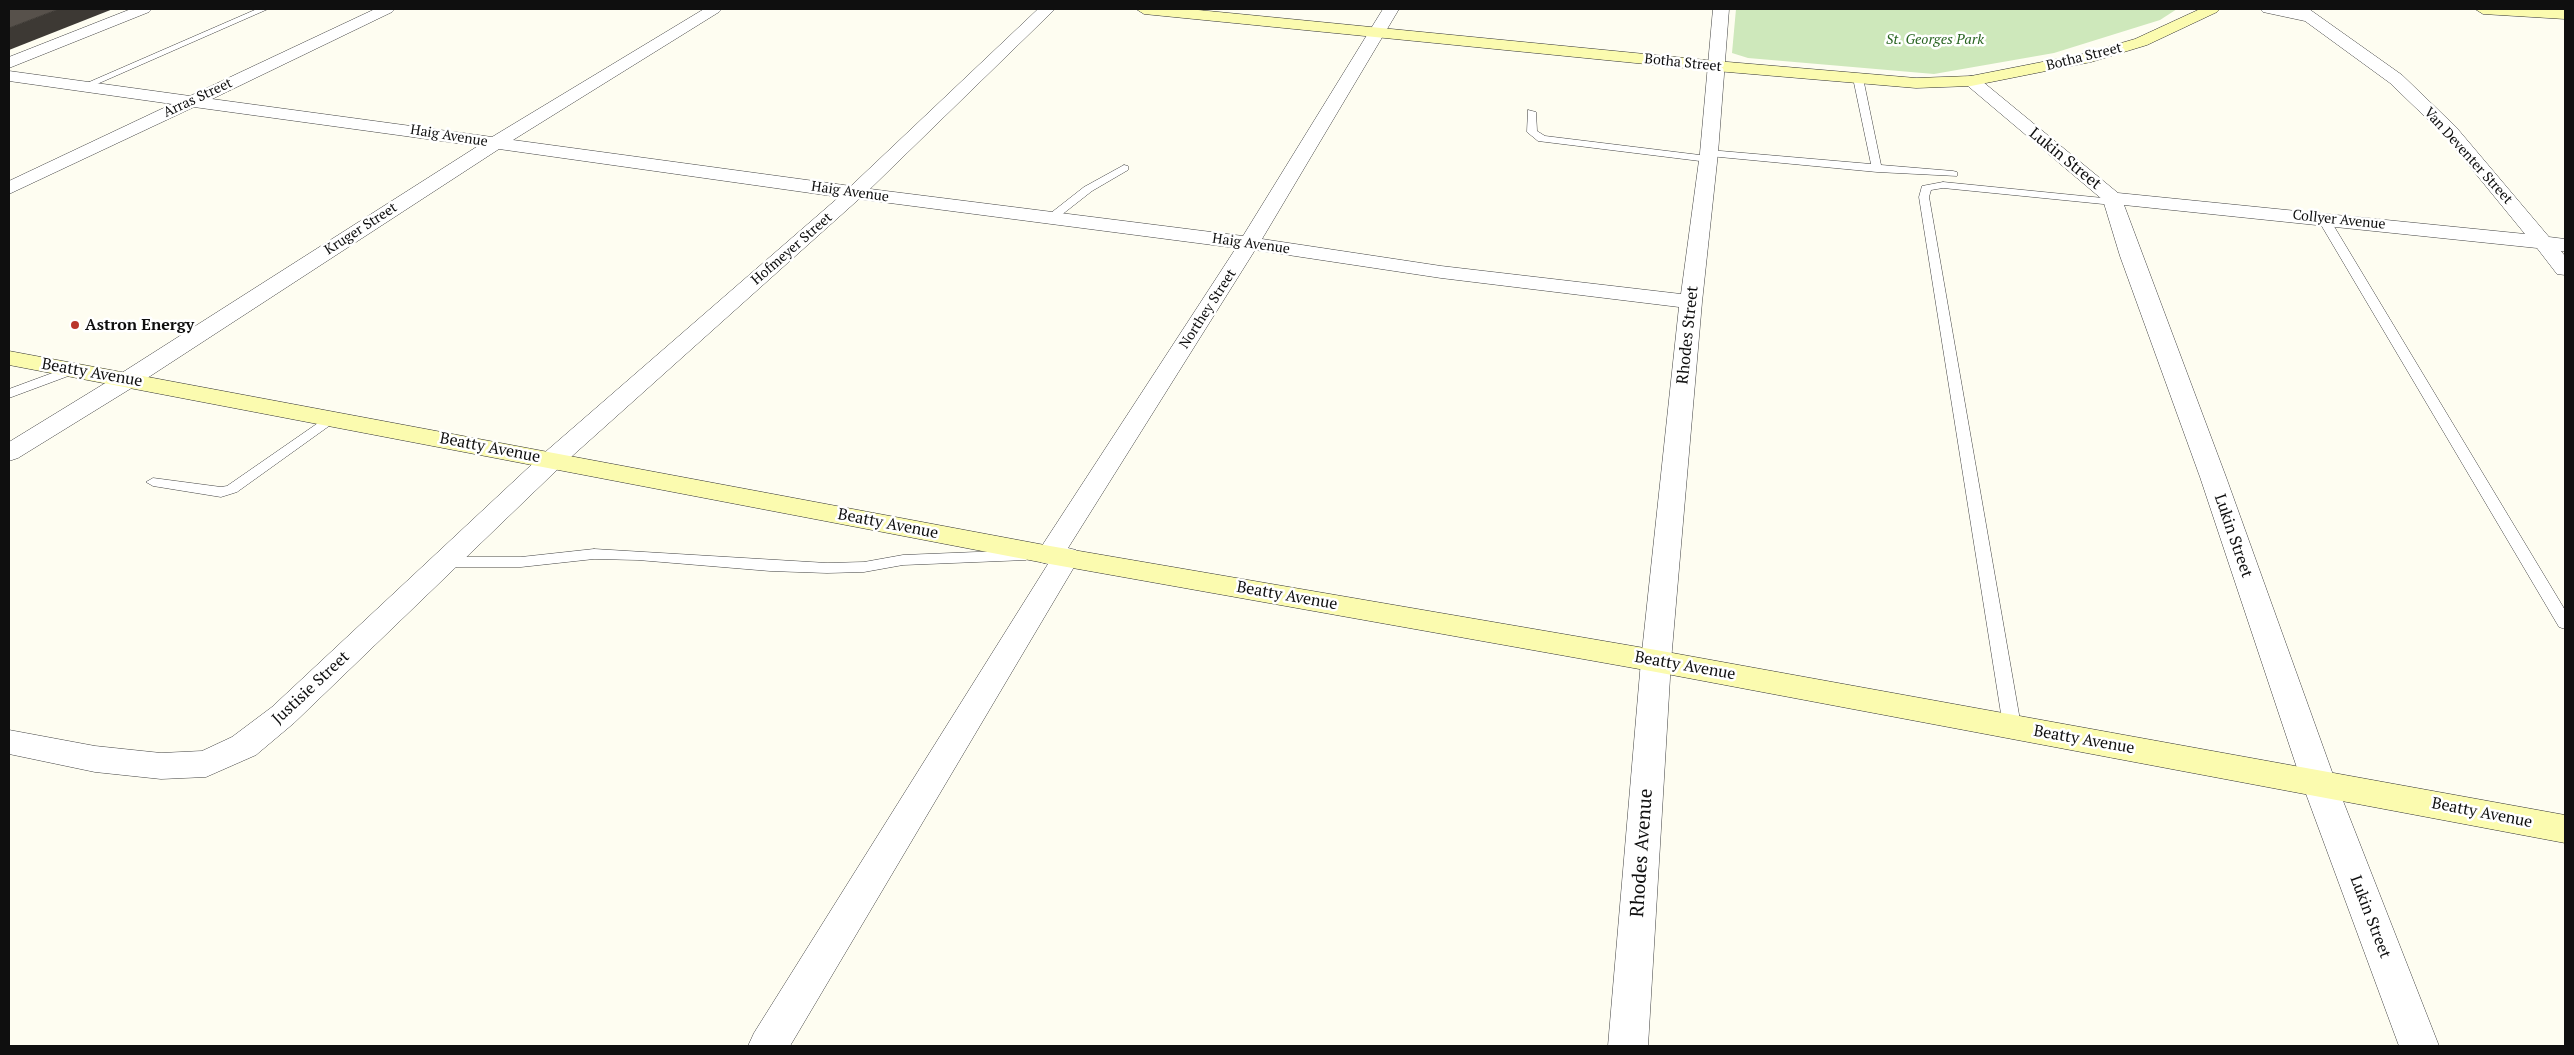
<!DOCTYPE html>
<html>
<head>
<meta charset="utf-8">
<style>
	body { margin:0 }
	#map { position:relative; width:2574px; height:1055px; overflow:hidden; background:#fefdf1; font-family:"PT Serif",serif }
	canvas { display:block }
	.frame { position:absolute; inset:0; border:10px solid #0f0f0f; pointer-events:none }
</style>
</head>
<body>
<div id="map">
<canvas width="2574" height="1055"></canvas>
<div class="frame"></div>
</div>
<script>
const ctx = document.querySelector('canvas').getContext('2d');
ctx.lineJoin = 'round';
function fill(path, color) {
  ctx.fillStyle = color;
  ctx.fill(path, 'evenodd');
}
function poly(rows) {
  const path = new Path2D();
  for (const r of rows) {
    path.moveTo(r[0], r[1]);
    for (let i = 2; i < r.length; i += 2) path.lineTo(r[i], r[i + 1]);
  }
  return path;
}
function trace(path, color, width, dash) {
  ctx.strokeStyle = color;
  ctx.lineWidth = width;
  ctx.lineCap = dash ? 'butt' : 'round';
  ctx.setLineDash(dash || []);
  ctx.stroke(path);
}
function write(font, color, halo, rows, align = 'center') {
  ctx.font = font + ' "PT Serif",serif';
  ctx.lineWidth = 5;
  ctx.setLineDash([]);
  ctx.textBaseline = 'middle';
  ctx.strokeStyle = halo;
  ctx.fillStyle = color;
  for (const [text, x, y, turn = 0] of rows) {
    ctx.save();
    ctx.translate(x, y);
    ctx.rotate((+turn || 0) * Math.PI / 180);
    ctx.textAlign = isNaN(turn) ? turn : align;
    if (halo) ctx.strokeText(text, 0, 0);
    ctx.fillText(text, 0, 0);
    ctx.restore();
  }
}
fill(poly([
	[1736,9,2177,9,2160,20,2054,53,1934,74,1748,58,1732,53]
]), '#cee8bb');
const lane = poly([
	[257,9,268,9,88,88,80,86,257,9],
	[1858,75,1863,78,1881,165,1953,171,1957,172,1957,176,1877,172,1709,156,1704,153,1709,150,1871,164,1853,78,1858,75],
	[1528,110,1536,112,1537,131,1545,136,1708,156,1713,159,1708,162,1538,141,1527,132,1528,110],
	[1124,165,1128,166,1128,170,1092,191,1055,220,1047,220,1047,216,1084,187,1124,165],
	[1943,182,2113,199,2118,202,2113,205,1943,188,1931,190,1929,197,2021,726,2018,731,2012,733,2006,731,2003,726,1919,197,1922,186,1943,182],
	[2323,215,2329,218,2565,610,2565,629,2559,627,2317,218,2323,215],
	[74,365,79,366,80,369,79,372,9,398,9,389,74,365],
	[331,414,338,418,336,421,237,492,221,497,153,486,146,482,153,478,221,487,227,486,331,414],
	[594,549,827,563,864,562,903,555,1026,550,1034,555,1026,560,903,565,864,572,827,573,770,571,638,560,594,559,521,567,445,567,437,562,445,557,521,557,594,549]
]);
const street = poly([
	[131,9,152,9,149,12,9,68,9,57,131,9],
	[375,9,395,9,392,12,212,99,492,137,704,9,722,9,719,12,513,140,851,186,1038,9,1055,9,870,189,1243,236,1383,9,1399,9,1262,239,1441,266,1681,294,1700,153,1713,9,1729,9,1718,153,1702,302,1671,661,1648,1046,1608,1046,1641,661,1679,307,1441,278,1255,250,1068,548,1076,550,1080,557,790,1046,748,1046,754,1033,1048,564,1040,562,1036,555,1236,248,859,199,561,466,294,723,256,755,206,777,161,779,95,772,9,754,9,730,95,746,161,753,202,751,232,737,272,707,543,454,839,197,499,149,138,384,18,458,9,461,9,442,120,374,478,146,194,107,9,194,9,181,172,104,9,81,9,71,190,96,375,9],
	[2260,9,2309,9,2402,75,2456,127,2549,237,2565,239,2565,251,2561,251,2565,256,2565,275,2557,274,2537,248,2124,205,2226,477,2336,783,2439,1046,2399,1046,2302,783,2200,477,2120,256,2103,200,1962,81,1965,77,1971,76,1977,77,2118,193,2525,234,2444,135,2390,83,2305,21,2263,12,2260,9]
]);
const secondary = poly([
	[1136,9,1188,9,1716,61,1916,78,1971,76,2083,54,2135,39,2200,9,2220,9,2217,12,2147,45,2091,62,1971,86,1916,88,1716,71,1144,14,1136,9],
	[2475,9,2565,9,2565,19,2483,14,2475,9],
	[9,351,1050,546,1656,650,2565,815,2565,843,1656,672,1050,564,9,365,9,351]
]);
trace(lane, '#424242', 1);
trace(street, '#424242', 1);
trace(secondary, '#313131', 1);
fill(lane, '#fff');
fill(street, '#fff');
fill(secondary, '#fbfbaf');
fill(poly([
	[59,9,113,9,9,50,9,28]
]), '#3d3934');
const building = poly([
	[9,9,59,9,9,28,9,9]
]);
fill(building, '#57514b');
trace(building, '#3d3934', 1);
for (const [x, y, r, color] of [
	[75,325,5,"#b9352c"]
]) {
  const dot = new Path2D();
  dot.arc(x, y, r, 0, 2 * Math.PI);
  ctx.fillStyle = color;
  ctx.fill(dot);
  trace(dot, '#fff', 2);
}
write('italic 14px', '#286421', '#fff', [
	["St. Georges Park",1935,40]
]);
write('14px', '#0f0f0f', '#fff', [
	["Botha Street",2084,57,-14],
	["Botha Street",1683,63,6],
	["Arras Street",198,98,-25],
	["Haig Avenue",449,136,9],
	["Van Deventer Street",2468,156,48],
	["Haig Avenue",850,192,8],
	["Collyer Avenue",2339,220,6],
	["Kruger Street",361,229,-33],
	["Haig Avenue",1251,244,8],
	["Hofmeyer Street",792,249,-41],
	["Northey Street",1208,309,-57]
]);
write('16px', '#0f0f0f', '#fff', [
	["Lukin Street",2065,159,39],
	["Rhodes Street",1688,335,-84],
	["Beatty Avenue",92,373,10],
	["Beatty Avenue",490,448,11],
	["Beatty Avenue",888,524,11],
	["Lukin Street",2233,536,71],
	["Beatty Avenue",1287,596,10],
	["Beatty Avenue",1685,666,10],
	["Justisie Street",311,688,-43],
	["Beatty Avenue",2084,740,10],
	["Beatty Avenue",2482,813,11],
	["Lukin Street",2370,917,69]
]);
write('bold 16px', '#0f0f0f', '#fff', [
	["Astron Energy",85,325]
], 'left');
write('19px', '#0f0f0f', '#fff', [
	["Rhodes Avenue",1642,853,-86]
]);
</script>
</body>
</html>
